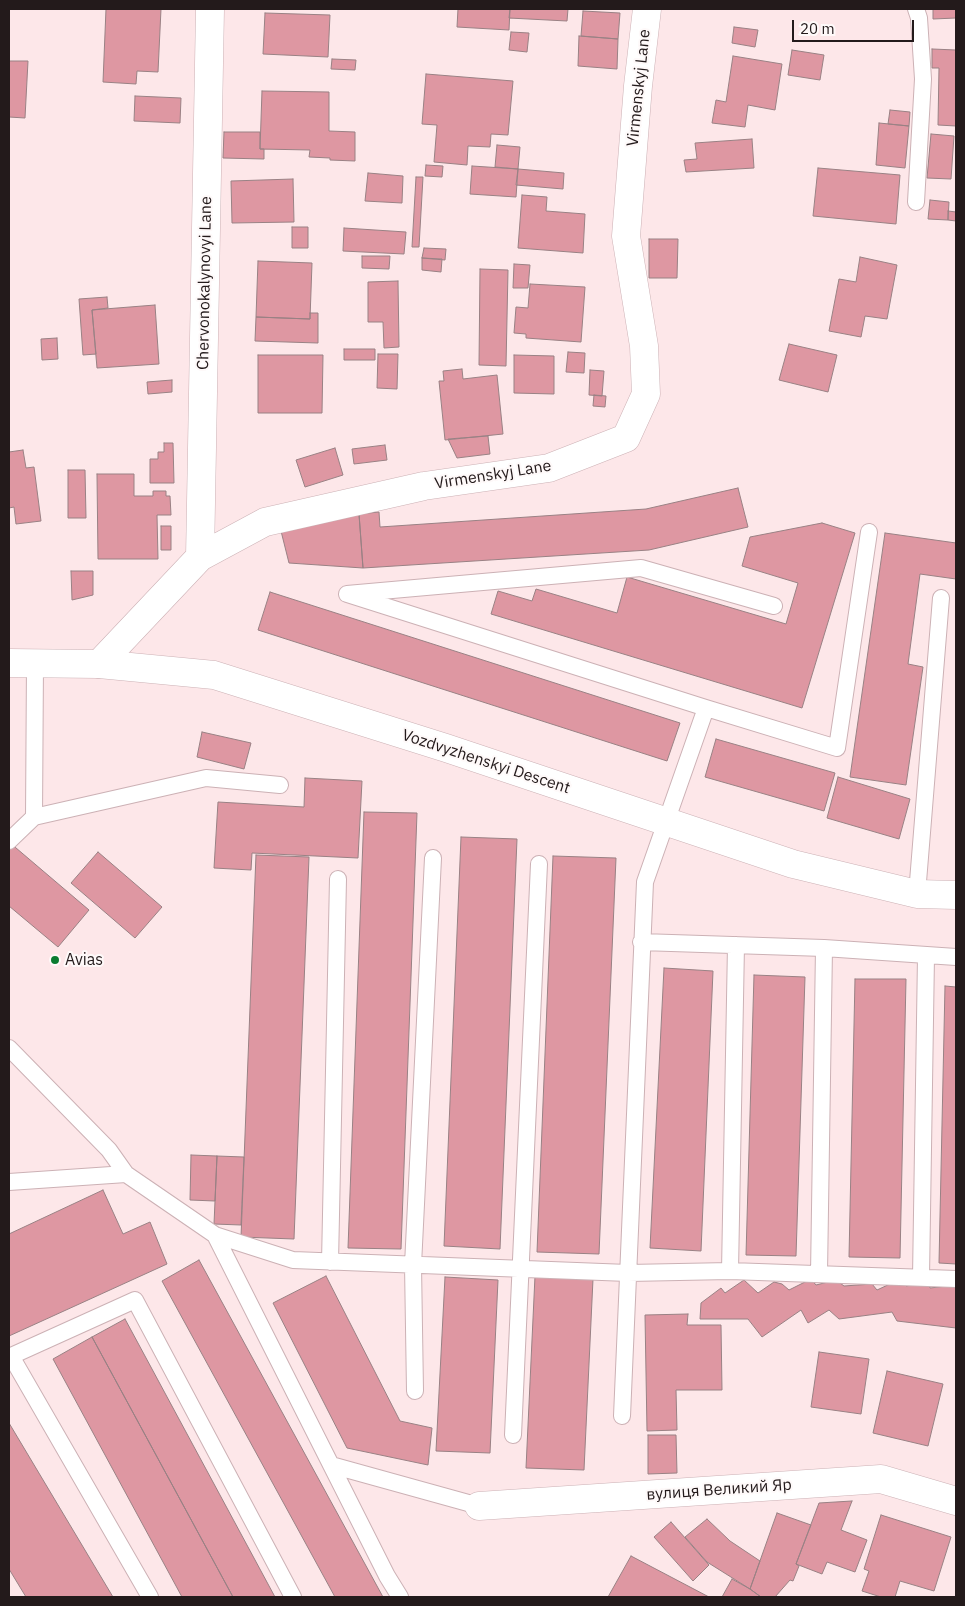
<!DOCTYPE html>
<html>
<head>
<meta charset="utf-8">
<style>
	body { margin:0 }
	#map { position:relative; width:965px; height:1606px; overflow:hidden; background:#fde7e9; font-family:"IBM Plex Sans",sans-serif }
	canvas { display:block }
	.frame { position:absolute; inset:0; border:10px solid #231a1b; pointer-events:none }
	.scale { position:absolute; left:792px; top:20px; width:122px; height:22px; box-sizing:border-box; border:2px solid #231a1b; border-top:0; padding-left:6px; font-size:15px; line-height:18px; white-space:nowrap; color:#231a1b; -webkit-text-stroke:4px #fef9f9; paint-order:stroke }
</style>
</head>
<body>
<div id="map">
<canvas width="965" height="1606"></canvas>
<div class="frame"></div>
<div class="scale">20 m</div>
</div>
<script>
const ctx = document.querySelector('canvas').getContext('2d');
ctx.lineJoin = 'round';
function fill(path, color) {
  ctx.fillStyle = color;
  ctx.fill(path, 'evenodd');
}
function poly(rows) {
  const path = new Path2D();
  for (const r of rows) {
    path.moveTo(r[0], r[1]);
    for (let i = 2; i < r.length; i += 2) path.lineTo(r[i], r[i + 1]);
  }
  return path;
}
function trace(path, color, width, dash) {
  ctx.strokeStyle = color;
  ctx.lineWidth = width;
  ctx.lineCap = dash ? 'butt' : 'round';
  ctx.setLineDash(dash || []);
  ctx.stroke(path);
}
function write(font, color, halo, rows, align = 'center') {
  ctx.font = font + ' "IBM Plex Sans",sans-serif';
  ctx.lineWidth = 4;
  ctx.setLineDash([]);
  ctx.textBaseline = 'middle';
  ctx.strokeStyle = halo;
  ctx.fillStyle = color;
  for (const [text, x, y, turn = 0] of rows) {
    ctx.save();
    ctx.translate(x, y);
    ctx.rotate((+turn || 0) * Math.PI / 180);
    ctx.textAlign = isNaN(turn) ? turn : align;
    if (halo) ctx.strokeText(text, 0, 0);
    ctx.fillText(text, 0, 0);
    ctx.restore();
  }
}
const building = poly([
	[106,9,161,9,158,72,137,71,136,84,103,82,106,9],
	[458,9,510,9,509,30,457,27,458,9],
	[510,9,568,9,567,21,509,18,510,9],
	[933,9,956,9,956,18,933,19,933,9],
	[583,11,620,13,618,39,581,36,583,11],
	[265,13,330,15,328,57,263,54,265,13],
	[734,27,758,30,755,47,732,43,734,27],
	[511,32,529,33,527,52,509,50,511,32],
	[579,36,618,39,617,69,578,66,579,36],
	[932,49,956,50,956,126,938,125,939,68,932,68,932,49],
	[792,50,824,55,820,80,788,75,792,50],
	[733,56,782,64,775,110,748,105,745,127,712,123,716,100,726,102,733,56],
	[332,59,356,60,355,70,331,69,332,59],
	[9,61,28,61,25,118,9,117,9,61],
	[426,74,513,81,508,135,491,134,490,147,468,146,467,165,434,162,437,125,422,124,426,74],
	[262,91,329,92,329,131,355,132,355,161,330,160,330,158,309,157,310,150,260,149,262,91],
	[135,96,181,98,180,123,134,121,135,96],
	[890,110,910,112,909,126,888,124,890,110],
	[879,123,909,126,905,168,876,165,879,123],
	[224,132,260,132,260,149,264,149,264,159,223,158,224,132],
	[931,134,954,136,951,179,927,178,931,134],
	[752,139,754,168,686,172,684,160,697,159,695,143,752,139],
	[497,145,520,147,518,169,495,167,497,145],
	[426,165,443,166,442,177,425,176,426,165],
	[472,166,518,169,516,197,470,194,472,166],
	[818,168,900,175,896,224,813,216,818,168],
	[518,169,564,173,563,189,516,185,518,169],
	[368,173,403,176,402,203,365,201,368,173],
	[416,177,423,177,419,247,412,247,416,177],
	[293,179,294,222,232,223,231,181,293,179],
	[522,195,547,197,546,211,585,214,583,253,518,248,522,195],
	[930,200,949,202,948,220,928,219,930,200],
	[948,211,956,212,956,221,948,220,948,211],
	[292,227,308,227,308,248,292,248,292,227],
	[344,228,406,232,404,254,343,251,344,228],
	[649,239,678,239,677,278,649,278,649,239],
	[424,248,446,249,445,260,422,258,424,248],
	[362,256,390,256,389,269,362,268,362,256],
	[860,257,897,265,887,319,865,316,861,337,829,331,839,279,856,282,860,257],
	[422,258,442,259,441,272,422,270,422,258],
	[258,261,312,263,310,319,256,317,258,261],
	[514,264,530,265,528,288,513,288,514,264],
	[480,269,508,270,506,366,479,365,480,269],
	[398,281,399,347,384,348,383,322,368,322,368,282,398,281],
	[530,284,585,287,581,342,526,338,526,334,514,333,516,307,528,308,530,284],
	[107,297,108,308,92,310,96,354,83,355,79,299,107,297],
	[155,305,159,364,97,368,92,310,155,305],
	[310,313,318,313,318,343,255,341,256,317,310,319,310,313],
	[57,338,58,359,42,360,41,339,57,338],
	[789,344,837,355,828,392,779,380,789,344],
	[344,349,375,349,375,360,344,360,344,349],
	[568,352,585,353,584,373,566,372,568,352],
	[378,354,398,354,397,389,377,388,378,354],
	[258,355,323,355,322,413,258,413,258,355],
	[514,355,554,356,554,394,514,393,514,355],
	[462,369,463,379,497,375,503,434,445,440,439,381,444,381,443,371,462,369],
	[590,370,604,371,602,396,589,395,590,370],
	[172,380,172,392,148,394,147,382,172,380],
	[594,395,606,396,605,407,593,406,594,395],
	[488,436,490,454,457,458,448,439,488,436],
	[164,443,173,443,174,483,150,483,150,459,158,459,158,452,164,452,164,443],
	[385,445,387,460,354,464,352,449,385,445],
	[335,448,343,475,305,487,296,460,335,448],
	[23,450,26,468,34,467,41,521,16,524,14,507,9,508,9,452,23,450],
	[68,470,85,470,86,518,68,518,68,470],
	[97,474,134,474,134,496,153,496,153,491,166,491,166,496,170,496,171,515,157,515,158,559,98,559,97,474],
	[738,488,748,527,649,550,363,568,359,514,379,512,380,527,646,509,738,488],
	[359,514,363,568,289,563,281,531,359,514],
	[822,523,855,533,802,708,491,614,498,591,532,601,536,589,617,613,627,577,786,624,798,583,742,566,750,537,822,523],
	[161,526,171,526,171,550,161,550,161,526],
	[885,533,956,543,956,579,920,574,908,664,923,667,906,785,850,777,885,533],
	[71,571,93,571,93,595,72,600,71,571],
	[270,592,680,723,667,761,258,630,270,592],
	[202,732,251,743,244,769,197,757,202,732],
	[716,739,835,773,824,811,705,777,716,739],
	[838,777,910,799,899,839,827,818,838,777],
	[305,778,362,781,358,858,252,853,251,870,214,868,218,802,304,807,305,778],
	[364,812,417,813,401,1249,348,1248,364,812],
	[461,837,517,839,500,1249,444,1246,461,837],
	[9,842,89,910,58,947,9,906,9,842],
	[98,852,162,907,135,938,71,883,98,852],
	[256,855,309,857,294,1239,241,1237,256,855],
	[553,856,616,858,599,1254,537,1252,553,856],
	[664,968,713,971,701,1251,650,1248,664,968],
	[754,975,805,977,796,1256,746,1255,754,975],
	[855,979,906,979,900,1258,849,1257,855,979],
	[945,986,956,987,956,1264,939,1263,945,986],
	[191,1155,217,1156,215,1201,190,1200,191,1155],
	[217,1156,244,1157,241,1225,214,1224,217,1156],
	[103,1190,123,1234,150,1222,167,1264,9,1336,9,1234,103,1190],
	[199,1260,383,1597,335,1597,162,1281,199,1260],
	[326,1276,400,1421,432,1428,428,1465,347,1448,273,1303,326,1276],
	[535,1276,593,1279,584,1470,526,1468,535,1276],
	[445,1277,498,1280,490,1453,436,1451,445,1277],
	[903,1278,906,1286,929,1282,930,1288,956,1285,956,1328,897,1321,892,1312,839,1319,829,1310,808,1323,801,1310,762,1337,748,1319,700,1319,701,1303,721,1288,725,1293,744,1280,758,1293,774,1282,782,1284,789,1290,811,1279,816,1285,836,1280,844,1286,872,1284,877,1290,903,1278],
	[688,1314,687,1325,721,1325,722,1390,676,1390,677,1430,647,1431,645,1315,688,1314],
	[125,1319,275,1597,233,1597,92,1337,125,1319],
	[92,1337,233,1597,182,1597,53,1359,92,1337],
	[819,1352,869,1359,861,1414,811,1407,819,1352],
	[887,1371,943,1384,928,1446,873,1433,887,1371],
	[9,1423,113,1597,26,1597,9,1569,9,1423],
	[648,1435,676,1435,677,1473,648,1474,648,1435],
	[852,1501,841,1530,867,1540,855,1572,827,1562,822,1574,796,1564,819,1503,852,1501],
	[777,1513,811,1525,796,1564,799,1566,793,1581,790,1580,775,1597,761,1597,750,1589,777,1513],
	[881,1515,951,1537,934,1591,900,1581,895,1597,881,1597,862,1591,869,1571,864,1569,881,1515],
	[707,1519,730,1541,760,1561,750,1589,707,1562,685,1537,707,1519],
	[671,1522,709,1565,693,1581,654,1537,671,1522],
	[631,1556,709,1597,608,1597,631,1556],
	[732,1579,750,1589,761,1597,722,1597,732,1579]
]);
fill(building, '#de97a2');
trace(building, '#998184', 1);
const lane = poly([
	[916,202,923,79,919,18,916,9],
	[774,606,641,568,347,594,706,708,837,748,869,532],
	[34,817,206,778,280,785],
	[9,841,34,817,35,663],
	[917,894,941,598],
	[641,942,824,948,956,957],
	[9,1048,109,1150,126,1174,215,1235,387,1576,400,1597],
	[9,1182,126,1174],
	[215,1235,293,1260,628,1273,730,1271,956,1279],
	[330,1262,338,879],
	[730,1271,736,945],
	[819,1274,824,948],
	[921,1277,926,956],
	[11,1356,150,1597],
	[9,1357,135,1300,293,1597],
	[415,1391,413,1265,433,858],
	[622,1416,645,882,706,708],
	[513,1435,539,864],
	[331,1465,479,1506]
]);
const street = poly([
	[200,557,210,9],
	[99,664,200,557,265,522,424,486,549,468,626,438,646,394,644,346,626,236,638,86,647,9],
	[479,1506,881,1479,956,1501]
]);
const secondary = poly([
	[9,663,99,664,214,675,446,748,793,864,917,894,956,895]
]);
trace(lane, '#ccb1b5', 18);
trace(street, '#ccb1b5', 29);
trace(secondary, '#ccb1b5', 29);
trace(lane, '#fff', 16);
trace(street, '#fff', 28);
trace(secondary, '#fff', 28);
for (const [x, y, r, color] of [
	[55,960,5,"#0a7b30"]
]) {
  const dot = new Path2D();
  dot.arc(x, y, r, 0, 2 * Math.PI);
  ctx.fillStyle = color;
  ctx.fill(dot);
  trace(dot, '#fef9f9', 2);
}
write('16px', '#231a1b', '#fef9f9', [
	["Virmenskyj Lane",639,88,-84],
	["Chervonokalynovyi Lane",205,283,-89],
	["Virmenskyj Lane",493,475,-9],
	["Vozdvyzhenskyi Descent",486,762,18],
	["вулиця Великий Яр",719,1490,-4]
]);
write('16px', '#231a1b', '#fef9f9', [
	["Avias",65,960]
], 'left');
</script>
</body>
</html>
